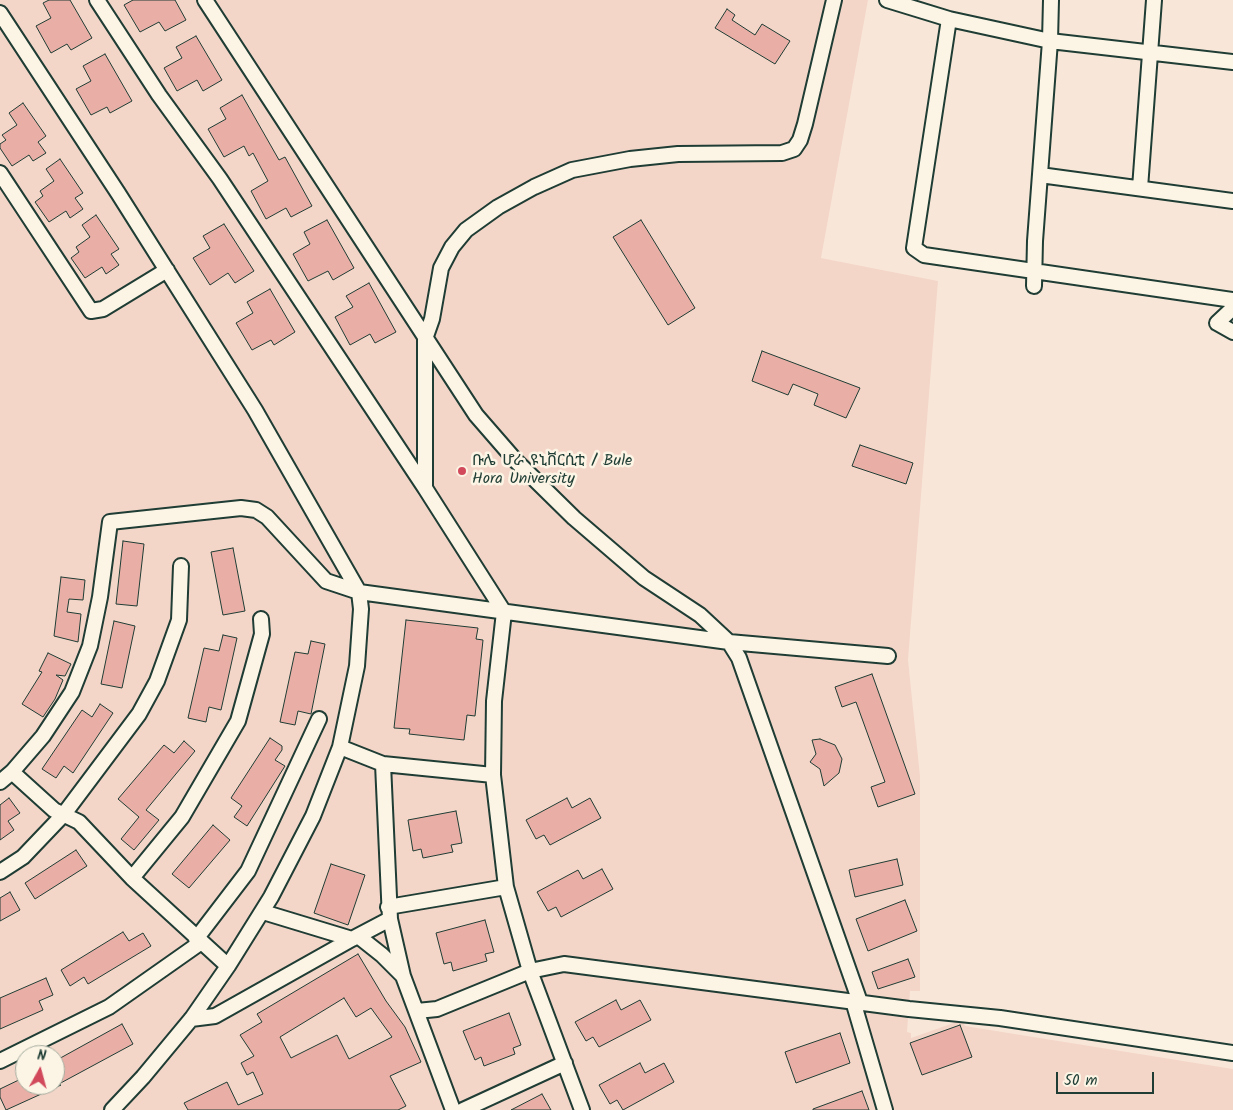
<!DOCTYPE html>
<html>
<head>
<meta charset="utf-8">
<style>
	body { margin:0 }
	#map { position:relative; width:1233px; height:1110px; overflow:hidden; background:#f8e7d8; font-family:Kalam,sans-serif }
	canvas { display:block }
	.north { position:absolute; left:15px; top:1045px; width:50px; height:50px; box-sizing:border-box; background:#fcf5e5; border:1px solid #a4ab9e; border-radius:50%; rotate:7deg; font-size:14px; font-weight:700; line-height:20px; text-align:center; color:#1f3d34 }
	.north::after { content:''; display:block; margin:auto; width:18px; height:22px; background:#d1495b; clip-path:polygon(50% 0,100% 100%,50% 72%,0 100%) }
	.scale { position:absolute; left:1056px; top:1072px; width:98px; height:22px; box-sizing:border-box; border:2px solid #1f3d34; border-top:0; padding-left:6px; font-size:15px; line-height:18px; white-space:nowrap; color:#1f3d34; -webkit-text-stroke:4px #fcf5e5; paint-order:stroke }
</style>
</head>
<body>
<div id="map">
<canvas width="1233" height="1110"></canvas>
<div class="north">N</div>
<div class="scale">50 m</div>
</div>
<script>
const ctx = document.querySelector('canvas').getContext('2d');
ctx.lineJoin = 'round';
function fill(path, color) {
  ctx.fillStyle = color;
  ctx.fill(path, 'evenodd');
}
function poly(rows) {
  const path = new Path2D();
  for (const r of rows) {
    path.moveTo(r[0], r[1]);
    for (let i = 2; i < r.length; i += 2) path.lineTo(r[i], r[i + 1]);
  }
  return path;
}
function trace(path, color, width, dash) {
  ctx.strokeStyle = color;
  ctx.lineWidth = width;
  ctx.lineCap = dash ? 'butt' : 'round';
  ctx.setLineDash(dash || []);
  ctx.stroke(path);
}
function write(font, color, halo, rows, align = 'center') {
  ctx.font = font + ' Kalam,"Noto Sans Ethiopic",sans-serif';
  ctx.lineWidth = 5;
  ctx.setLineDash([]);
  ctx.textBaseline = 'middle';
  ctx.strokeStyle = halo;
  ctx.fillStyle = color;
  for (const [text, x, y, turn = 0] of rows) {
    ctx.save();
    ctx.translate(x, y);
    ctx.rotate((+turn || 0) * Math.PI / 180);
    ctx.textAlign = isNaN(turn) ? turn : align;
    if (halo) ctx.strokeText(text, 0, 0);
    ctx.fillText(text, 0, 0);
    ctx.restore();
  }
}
fill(poly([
	[0,0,868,0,821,258,938,281,908,660,920,776,920,991,910,991,907,1032,911,1033,911,1038,962,1020,965,1026,1233,1069,1233,1110,0,1110],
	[25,1055,55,1055,55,1085,25,1085]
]), '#f4d6c9');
const building = poly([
	[49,0,70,0,92,38,71,50,67,44,51,53,36,26,51,18,43,3,49,0],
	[133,0,175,0,186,20,165,31,159,22,140,32,124,5,133,0],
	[727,9,735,15,732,20,755,35,762,24,790,41,775,64,715,28,727,9],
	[196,36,222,80,203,91,197,80,177,91,164,68,182,58,176,47,196,36],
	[105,54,132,101,110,113,107,107,91,115,76,89,91,81,83,66,105,54],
	[242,95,279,160,285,157,312,206,291,217,286,208,266,219,251,191,268,181,253,153,249,156,244,146,224,157,208,129,226,119,220,108,242,95],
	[23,103,46,136,38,142,46,153,33,161,29,155,12,166,0,148,0,144,6,140,2,135,17,125,9,113,23,103],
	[60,159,83,193,75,198,83,209,70,218,66,211,49,222,35,202,43,196,40,191,54,181,46,169,60,159],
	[96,215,119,249,111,254,119,265,106,274,102,267,85,278,71,258,79,252,76,247,90,237,82,225,96,215],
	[327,220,354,268,333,280,328,271,308,281,293,254,310,244,304,232,327,220],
	[641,220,695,308,668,325,613,237,641,220],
	[224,224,254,271,235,283,228,273,210,285,193,258,210,248,203,236,224,224],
	[369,283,396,332,375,343,370,334,350,345,335,317,353,307,346,296,369,283],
	[270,289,295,332,274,345,271,340,252,350,236,323,253,313,247,302,270,289],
	[762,351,860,388,846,418,814,405,818,394,793,384,788,395,752,381,762,351],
	[860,445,913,463,906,484,852,466,860,445],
	[123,541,144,544,137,606,116,604,123,541],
	[233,548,245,611,223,615,211,552,233,548],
	[61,577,85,580,83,600,69,599,67,612,81,614,78,642,54,636,61,577],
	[406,620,478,628,476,639,483,640,475,716,467,715,464,740,409,734,410,729,394,728,406,620],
	[114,621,135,626,122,688,101,684,114,621],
	[223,635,237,638,221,710,209,707,206,722,188,718,204,648,219,651,223,635],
	[311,641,325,644,311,714,298,711,295,725,280,722,295,652,308,654,311,641],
	[48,653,71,664,65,676,56,675,63,680,55,699,43,717,22,704,42,672,39,671,48,653],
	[872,674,915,794,878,807,871,787,885,782,856,702,842,707,835,687,872,674],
	[100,704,113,713,73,773,64,766,56,778,42,769,82,710,92,717,100,704],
	[270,738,282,746,282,750,275,760,285,766,247,826,234,817,242,806,231,798,270,738],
	[820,739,835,745,842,759,839,773,824,786,820,769,810,762,816,754,812,740,820,739],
	[184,741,195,751,146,810,159,820,134,850,121,839,139,817,118,799,164,745,174,753,184,741],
	[9,798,20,813,8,821,14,830,0,840,0,805,9,798],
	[567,798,572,808,590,798,601,818,550,845,544,835,536,839,526,820,567,798],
	[456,811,462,843,451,845,453,852,423,858,421,849,413,851,408,820,456,811],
	[213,825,230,840,189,888,172,874,213,825],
	[76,850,87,866,35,899,25,883,76,850],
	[897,859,903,885,855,897,849,870,897,859],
	[331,864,365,875,348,925,314,913,331,864],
	[602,869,613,889,561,917,556,907,548,911,537,892,578,870,583,879,602,869],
	[10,892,20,910,0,921,0,898,10,892],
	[905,900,917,931,868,951,856,919,905,900],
	[485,920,494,952,485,954,487,961,453,971,451,962,444,964,436,933,485,920],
	[123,932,129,941,143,933,151,946,88,984,84,977,70,986,61,970,123,932],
	[358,954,386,1001,405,1027,421,1062,390,1076,406,1106,398,1110,188,1110,184,1103,227,1082,238,1105,263,1094,253,1072,247,1075,241,1063,254,1056,240,1035,262,1022,257,1014,358,954],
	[344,998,356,1017,371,1008,392,1037,349,1059,337,1035,291,1058,280,1037,344,998],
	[908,959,915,977,878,989,872,972,908,959],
	[46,978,53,995,39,1001,43,1010,0,1029,0,998,46,978],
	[616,1000,621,1010,640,1000,651,1020,599,1047,593,1037,586,1041,575,1022,616,1000],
	[509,1013,521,1045,513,1048,515,1054,484,1066,481,1057,475,1060,463,1031,509,1013],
	[122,1024,133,1044,57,1085,61,1085,6,1110,0,1097,0,1089,25,1077,25,1085,55,1085,55,1061,122,1024],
	[960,1025,972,1057,922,1075,910,1043,960,1025],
	[840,1033,850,1063,796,1083,785,1052,840,1033],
	[640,1063,645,1073,664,1063,674,1082,623,1110,617,1100,610,1104,599,1085,640,1063],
	[862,1091,869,1110,813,1110,813,1109,862,1091],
	[542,1094,551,1110,511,1110,542,1094]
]);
fill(building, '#e9afa6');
trace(building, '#1f3d34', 1);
const minor = poly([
	[97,0,159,95,220,179,425,488],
	[205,0,476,415,516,461,574,518,644,578,700,615,729,642,739,658,860,1002],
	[887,0,949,19],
	[0,13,118,193,255,410,359,592,729,642,888,656],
	[1233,62,1050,41,949,19,914,248,924,255,1233,300],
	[0,173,91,311,103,309,167,270],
	[1040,175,1233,201],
	[1140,188,1154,0],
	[1034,286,1035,241,1050,41,1051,0],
	[1233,308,1217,323,1233,332],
	[340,747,383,764,493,775],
	[383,764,390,919,403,976,453,1110],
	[12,772,54,810,79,822,132,878,228,966],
	[0,782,12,772,43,736,72,692,90,646,100,597,110,522,241,508,256,510,267,517,326,581,359,592,361,609,357,666,340,747,313,816,271,897,228,966,192,1018,143,1077,112,1110],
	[0,872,23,857,64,814,139,714,157,681,179,620,181,566],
	[132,878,182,817,238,721,262,634,261,619],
	[388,907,506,887],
	[263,912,352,939,390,919],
	[358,936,382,955,402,975],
	[196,939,248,871,319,719],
	[853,1001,885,1110],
	[417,1011,437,1009,530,971,564,964,909,1009,1000,1018,1233,1053],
	[191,1019,215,1016,352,939],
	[0,1061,109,1007,200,943],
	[463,1110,565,1063],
	[582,1110,530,971,506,887,493,775,494,701,504,612,425,488,425,339,432,319,441,268,452,247,466,230,498,207,534,187,572,170,630,159,678,154,782,153,794,149,800,140,805,124,834,0]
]);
trace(minor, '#1f3d34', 18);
trace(minor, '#fcf5e5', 14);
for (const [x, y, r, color] of [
	[462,471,5,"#d1495b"]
]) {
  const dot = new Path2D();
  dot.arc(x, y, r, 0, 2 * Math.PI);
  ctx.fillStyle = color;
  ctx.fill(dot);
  trace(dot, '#fcf5e5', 2);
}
write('16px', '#1f3d34', '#fcf5e5', [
	["ቡሌ ሆራ ዩኒቨርሲቲ / Bule",472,462],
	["Hora University",472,480]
], 'left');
</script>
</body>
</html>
